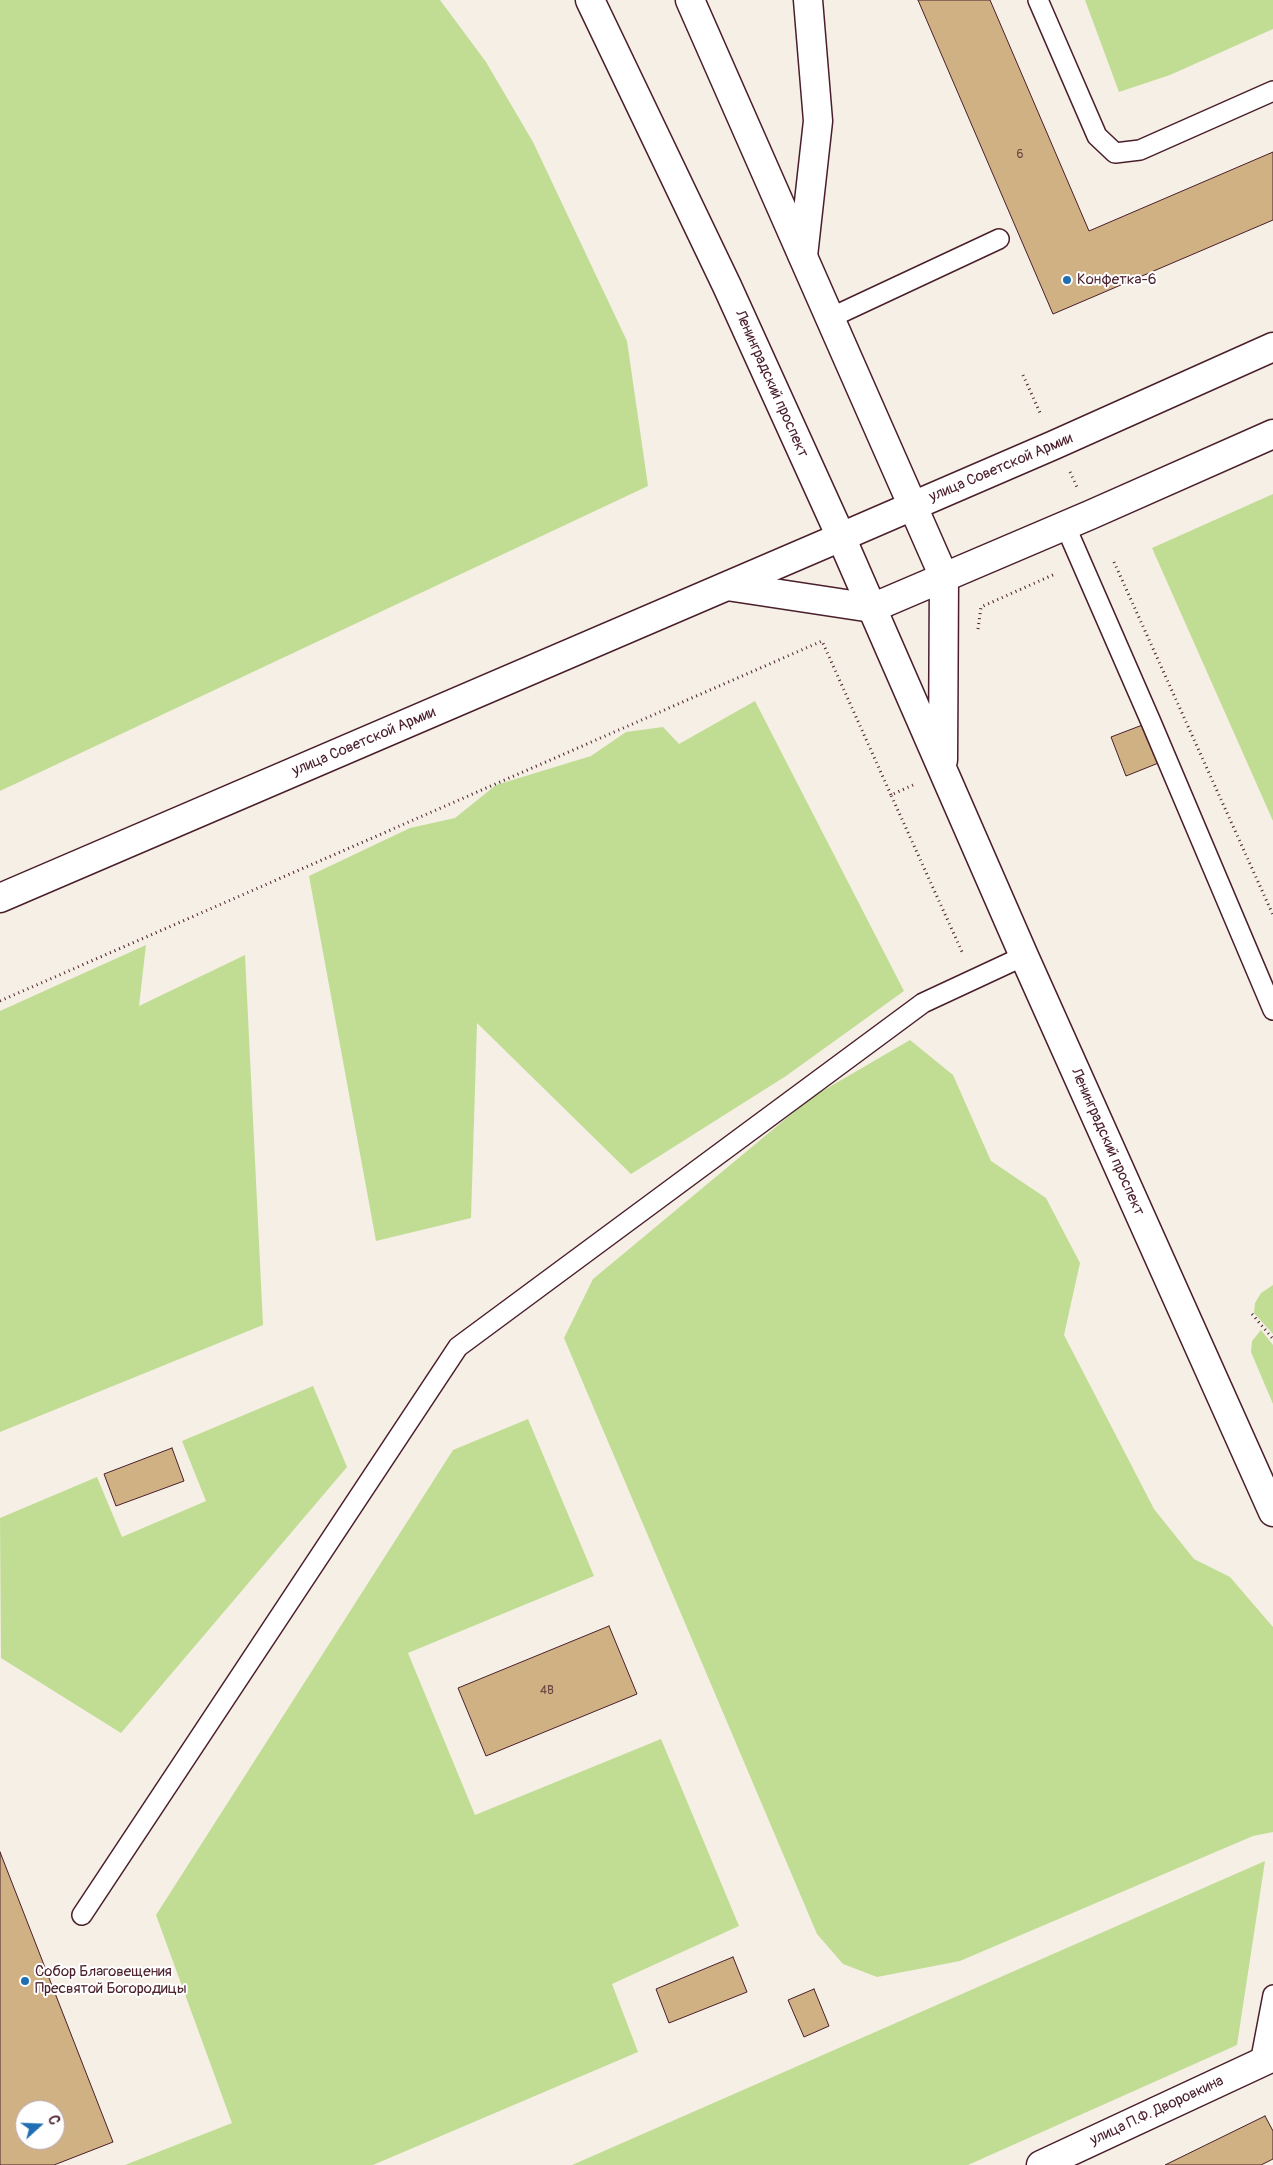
<!DOCTYPE html>
<html>
<head>
<meta charset="utf-8">
<style>
	body { margin:0 }
	#map { position:relative; width:1273px; height:2165px; overflow:hidden; background:#f6efe6; font-family:Pangolin,sans-serif }
	canvas { display:block }
	.north { position:absolute; left:15px; top:2100px; width:50px; height:50px; box-sizing:border-box; background:#fff; border:1px solid #b7a5aa; border-radius:50%; rotate:70deg; font-size:14px; font-weight:700; line-height:20px; text-align:center; color:#4a1f2b }
	.north::after { content:''; display:block; margin:auto; width:18px; height:22px; background:#1f6fb2; clip-path:polygon(50% 0,100% 100%,50% 72%,0 100%) }
</style>
</head>
<body>
<div id="map">
<canvas width="1273" height="2165"></canvas>
<div class="north">С</div>
</div>
<script>
const ctx = document.querySelector('canvas').getContext('2d');
ctx.lineJoin = 'round';
function fill(path, color) {
  ctx.fillStyle = color;
  ctx.fill(path, 'evenodd');
}
function poly(rows) {
  const path = new Path2D();
  for (const r of rows) {
    path.moveTo(r[0], r[1]);
    for (let i = 2; i < r.length; i += 2) path.lineTo(r[i], r[i + 1]);
  }
  return path;
}
function trace(path, color, width, dash) {
  ctx.strokeStyle = color;
  ctx.lineWidth = width;
  ctx.lineCap = dash ? 'butt' : 'round';
  ctx.setLineDash(dash || []);
  ctx.stroke(path);
}
function write(font, color, halo, rows, align = 'center') {
  ctx.font = font + ' Pangolin,sans-serif';
  ctx.lineWidth = 4;
  ctx.setLineDash([]);
  ctx.textBaseline = 'middle';
  ctx.strokeStyle = halo;
  ctx.fillStyle = color;
  for (const [text, x, y, turn = 0] of rows) {
    ctx.save();
    ctx.translate(x, y);
    ctx.rotate((+turn || 0) * Math.PI / 180);
    ctx.textAlign = isNaN(turn) ? turn : align;
    if (halo) ctx.strokeText(text, 0, 0);
    ctx.fillText(text, 0, 0);
    ctx.restore();
  }
}
fill(poly([
	[0,0,440,0,486,62,533,142,627,341,648,486,0,791],
	[1085,0,1273,0,1273,29,1170,75,1119,92],
	[1273,494,1273,821,1152,548],
	[755,701,904,991,786,1076,631,1174,477,1023,471,1218,376,1241,309,876,410,828,455,818,496,785,591,756,626,732,663,727,679,744],
	[146,945,139,1006,245,955,263,1325,0,1432,0,1011],
	[910,1040,953,1075,991,1161,1046,1198,1080,1263,1064,1335,1154,1509,1194,1559,1230,1577,1273,1627,1273,1832,1253,1836,960,1961,877,1977,843,1964,817,1934,564,1338,593,1279,812,1097],
	[1273,1285,1273,1334,1254,1313,1255,1303,1261,1293],
	[1261,1330,1273,1345,1273,1404,1251,1352,1252,1341],
	[313,1386,347,1467,121,1733,1,1658,0,1518,97,1477,122,1537,206,1501,182,1441],
	[528,1419,594,1576,408,1653,475,1815,661,1739,739,1926,612,1984,638,2052,373,2165,125,2165,232,2123,156,1915,453,1450],
	[1265,1861,1237,2045,968,2165,572,2165]
]), '#c1dd94');
const building = poly([
	[918,0,990,0,1089,231,1273,152,1273,220,1053,314,918,0],
	[1145,724,1161,762,1126,776,1111,737,1145,724],
	[172,1448,184,1481,116,1506,104,1474,172,1448],
	[609,1626,637,1694,486,1756,458,1688,609,1626],
	[0,1852,113,2142,54,2165,0,2165,0,1852],
	[25,2110,55,2110,55,2140,25,2140,25,2110],
	[733,1957,747,1992,669,2023,656,1989,733,1957],
	[814,1989,829,2026,804,2037,788,2000,814,1989],
	[1265,2116,1273,2131,1273,2159,1261,2165,1165,2165,1265,2116]
]);
fill(building, '#d0b184');
trace(building, '#4a1f2b', 1);
const service = poly([
	[1038,0,1097,136,1115,153,1140,150,1273,91],
	[830,318,999,239],
	[1065,525,1151,722,1273,1010],
	[82,1915,458,1347,923,1003,1024,956],
	[1260,2063,1273,1995]
]);
const minor = poly([
	[803,256,818,121,808,0],
	[727,586,872,608],
	[0,898,841,537],
	[1041,2165,1273,2057]
]);
const tertiary = poly([
	[841,537,1054,445,1273,347],
	[872,608,1090,515,1273,434]
]);
const secondary = poly([
	[590,0,727,286,841,537,1024,956,1273,1512],
	[690,0,944,577,943,760]
]);
trace(service, '#4a1f2b', 22);
trace(minor, '#4a1f2b', 31);
trace(tertiary, '#4a1f2b', 31);
trace(secondary, '#4a1f2b', 31);
trace(poly([
	[1023,375,1041,415],
	[1070,472,1077,487],
	[1114,562,1273,915],
	[978,629,981,607,1055,574],
	[913,785,891,795,963,954],
	[0,1001,822,641,891,795],
	[1252,1314,1273,1339]
]), '#4a1f2b', 3, [1, 4]);
trace(service, '#fff', 19);
trace(minor, '#fff', 28);
trace(tertiary, '#fff', 28);
trace(secondary, '#fff', 28);
for (const [x, y, r, color] of [
	[1067,280,5,"#1f6fb2"],
	[25,1981,5,"#1f6fb2"]
]) {
  const dot = new Path2D();
  dot.arc(x, y, r, 0, 2 * Math.PI);
  ctx.fillStyle = color;
  ctx.fill(dot);
  trace(dot, '#fff', 2);
}
write('12px', '#6c4441', null, [
	["6",1020,155],
	["4В",547,1691]
]);
write('15px', '#4a1f2b', '#fff', [
	["Конфетка-6",1077,280],
	["Собор Благовещения",35,1972],
	["Пресвятой Богородицы",35,1989]
], 'left');
write('15px', '#4a1f2b', '#fff', [
	["Ленинградский проспект",771,384,66],
	["улица Советской Армии",1001,468,-23],
	["улица Советской Армии",364,742,-23],
	["Ленинградский проспект",1107,1142,66],
	["улица П.Ф. Дворовкина",1157,2111,-25]
]);
</script>
</body>
</html>
